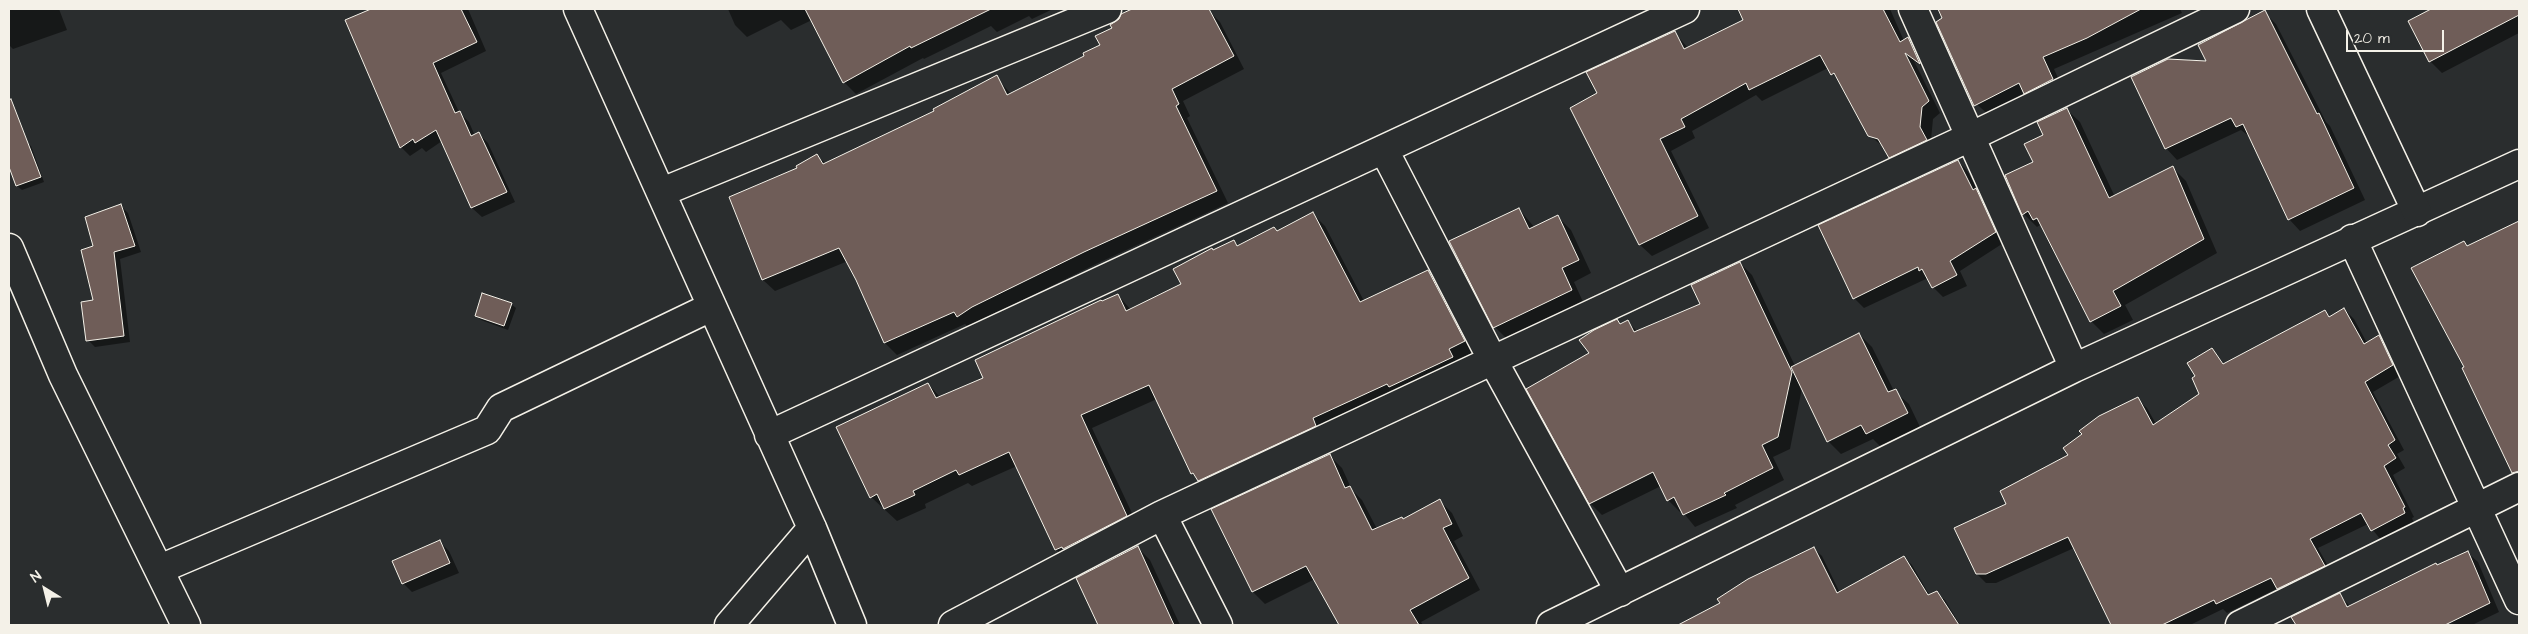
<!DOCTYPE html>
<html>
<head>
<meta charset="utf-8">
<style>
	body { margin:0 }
	#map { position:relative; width:2528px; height:634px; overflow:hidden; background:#2a2d2e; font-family:"Architects Daughter",sans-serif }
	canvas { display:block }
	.frame { position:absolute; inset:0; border:10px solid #f4f1e8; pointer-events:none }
	.north { position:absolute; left:20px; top:564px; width:50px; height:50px; -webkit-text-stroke:4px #2a2d2e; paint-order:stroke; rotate:324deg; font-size:14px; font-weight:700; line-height:20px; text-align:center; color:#f4f1e8 }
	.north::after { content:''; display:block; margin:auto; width:18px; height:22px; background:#f4f1e8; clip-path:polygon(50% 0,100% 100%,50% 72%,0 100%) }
	.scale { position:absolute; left:2346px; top:30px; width:98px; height:22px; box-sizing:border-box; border:2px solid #f4f1e8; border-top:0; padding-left:6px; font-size:15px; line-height:18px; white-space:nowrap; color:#f4f1e8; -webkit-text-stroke:4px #2a2d2e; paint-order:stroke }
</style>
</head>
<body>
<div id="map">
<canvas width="2528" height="634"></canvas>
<div class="frame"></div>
<div class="north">N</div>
<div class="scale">20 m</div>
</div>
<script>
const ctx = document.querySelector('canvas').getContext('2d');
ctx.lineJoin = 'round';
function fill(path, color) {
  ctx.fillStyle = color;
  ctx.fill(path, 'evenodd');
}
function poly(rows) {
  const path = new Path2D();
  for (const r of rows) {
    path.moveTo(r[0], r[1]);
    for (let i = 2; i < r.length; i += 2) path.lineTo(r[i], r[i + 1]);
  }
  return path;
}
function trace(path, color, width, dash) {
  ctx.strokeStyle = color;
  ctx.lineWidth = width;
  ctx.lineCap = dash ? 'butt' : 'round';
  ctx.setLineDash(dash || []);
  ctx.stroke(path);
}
fill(poly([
	[9,9,59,9,67,30,13,49,9,45],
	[374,9,468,9,486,51,441,73,459,112,469,122,475,136,479,134,488,143,515,202,482,217,472,208,442,141,426,152,422,148,410,156,401,147,347,21],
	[728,9,1053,9,1032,19,1029,16,997,32,991,26,924,59,923,58,856,94,844,82,812,20,791,30,781,20,747,37,735,25],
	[1136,9,1201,9,1203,13,1208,10,1220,22,1244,69,1183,101,1190,116,1187,118,1228,203,1096,264,984,319,970,328,965,324,897,355,885,343,848,261,775,291,763,280,730,197,799,169,817,156,826,164,936,112,996,77,1011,94,1086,57,1101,46,1114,28,1112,25,1122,16],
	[1743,9,1890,9,1904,41,1908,39,1920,50,1930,72,1914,61,1940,113,1933,119,1931,140,1937,152,1902,168,1885,148,1869,135,1842,85,1828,68,1762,101,1756,95,1692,131,1695,138,1671,151,1709,228,1652,256,1640,245,1571,108,1598,94,1674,32,1688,48,1745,21,1740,10],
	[1940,9,2180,9,2182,13,2054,69,2064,91,1990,116,1972,100],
	[2434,9,2519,9,2519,33,2442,73,2430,61,2410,22],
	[2264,12,2276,24,2326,122,2330,126,2365,200,2300,231,2289,219,2250,137,2241,130,2177,160,2166,148,2208,62],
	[2066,109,2080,122,2115,197,2173,168,2186,181,2217,253,2125,305,2133,320,2104,334,2091,321,2044,230,2040,225,2037,227,2024,214,2006,176,2035,163,2044,136],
	[26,142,31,146,44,182,22,190,17,186,9,164,9,149],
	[1958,161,1968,172,1979,193,1986,200,2005,242,1960,271,1967,286,1943,297,1933,287,1928,278,1864,308,1854,298],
	[121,206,128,213,141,252,120,259,130,342,95,347,88,340,95,301,95,247],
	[1519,209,1535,228,1558,217,1571,230,1591,273,1574,282,1584,304,1508,340,1495,327],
	[1313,214,1325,226,1364,301,1428,271,1440,284,1477,354,1211,493,1192,473,1157,399,1092,428,1139,528,1068,562,1056,549,1017,466,972,486,968,483,925,504,926,508,897,521,871,497,928,384,940,397,985,378,1102,303,1118,295,1131,310,1182,284,1214,251,1234,241,1239,246,1278,232],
	[2519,223,2519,475,2509,464,2466,367,2464,242,2468,247],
	[1740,263,1752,275,1795,366,1859,334,1872,347,1894,391,1909,404,1920,427,1880,446,1873,439,1841,454,1828,441,1802,388,1790,449,1773,457,1784,480,1735,505,1737,508,1695,527,1682,511,1680,512,1668,500,1661,486,1602,515,1590,503,1590,354,1617,321,1621,325,1628,322,1638,332,1701,304],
	[511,304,516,308,508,330,481,320,476,316],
	[2344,309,2354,319,2367,343,2379,337,2388,346,2402,375,2373,392,2404,450,2397,454,2405,468,2393,475,2414,517,2412,518,2414,523,2381,540,2368,524,2318,548,2333,575,2288,598,2278,588,2227,613,2223,609,2190,625,2112,625,2074,548,1996,583,1986,583,1977,574,2008,504,2070,456,2137,399,2147,408,2156,424,2200,394,2197,377,2212,349,2225,365,2325,312,2331,317],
	[1329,455,1342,468,1352,490,1362,500,1377,529,1404,520,1440,501,1452,513,1463,536,1454,541,1480,590,1421,622,1423,625,1340,625,1315,579,1265,604,1253,592,1213,510],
	[440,542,449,551,459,573,412,592,403,583],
	[1137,547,1150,560,1180,625,1099,625,1078,578],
	[1813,548,1822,556,1840,593,1904,557,1912,565,1930,596,1936,592,1945,600,1960,625,1700,625,1696,617],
	[2468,553,2478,562,2499,612,2472,625,2297,625,2293,618,2339,595,2351,607]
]), '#0007');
const building = poly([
	[371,9,461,9,477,42,433,63,455,113,460,111,471,136,479,132,507,192,471,208,436,130,415,143,413,139,400,148,345,20,371,9],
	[805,9,991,9,911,48,910,46,843,83,805,9],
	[1132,9,1209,9,1234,56,1172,89,1179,104,1176,106,1217,191,1084,252,972,307,957,317,954,312,884,343,856,280,839,248,762,280,729,197,797,168,796,166,817,154,823,164,934,111,933,109,997,75,1007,95,1084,56,1083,53,1100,45,1095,36,1112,28,1110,25,1119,19,1121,14,1132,9],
	[1738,9,1883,9,1900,42,1908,37,1920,64,1905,53,1929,101,1922,107,1920,127,1927,140,1889,158,1878,139,1868,136,1834,73,1831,75,1820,55,1749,90,1746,83,1681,119,1685,127,1660,139,1698,216,1639,245,1570,108,1597,93,1586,72,1675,31,1684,49,1743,20,1738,9],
	[1938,9,2141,9,2087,38,2043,57,2053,79,2024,94,2019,83,1974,106,1936,22,1942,18,1938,9],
	[2431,9,2519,9,2519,15,2429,62,2408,21,2431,9],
	[2265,10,2317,114,2319,113,2354,188,2288,220,2243,124,2236,127,2231,118,2165,149,2131,77,2168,59,2206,61,2198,45,2265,10],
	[11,99,41,177,16,186,9,167,9,100,11,99],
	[2067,108,2109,198,2173,166,2204,239,2113,291,2121,306,2090,322,2037,218,2033,220,2028,211,2022,215,2005,175,2033,162,2024,144,2043,135,2037,122,2067,108],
	[1958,160,1973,190,1976,188,1996,232,1950,261,1957,275,1932,288,1922,269,1919,271,1918,267,1853,299,1818,225,1958,160],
	[121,204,135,246,114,252,124,336,86,341,81,302,93,300,81,250,93,246,85,217,121,204],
	[1519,208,1529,229,1558,215,1579,260,1562,268,1572,290,1493,328,1449,241,1519,208],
	[1313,212,1360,302,1428,270,1465,341,1449,349,1453,357,1389,387,1387,384,1313,418,1316,426,1198,481,1193,473,1191,474,1149,385,1081,415,1127,516,1063,549,1062,547,1055,550,1009,452,959,475,956,470,913,491,915,495,884,509,877,494,870,498,836,427,928,383,936,398,983,378,975,360,1101,300,1102,301,1118,294,1126,311,1181,284,1173,269,1212,248,1213,250,1234,240,1237,246,1274,227,1277,231,1313,212],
	[2519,221,2519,471,2512,473,2462,368,2464,367,2411,268,2464,241,2467,246,2519,221],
	[1740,262,1792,372,1778,437,1762,445,1773,468,1724,493,1726,495,1683,515,1674,497,1667,501,1653,472,1589,504,1526,389,1589,353,1579,340,1594,330,1617,319,1620,324,1628,320,1634,332,1700,304,1691,285,1740,262],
	[482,293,512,303,504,326,475,316,482,293],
	[2344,308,2364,344,2379,335,2393,365,2365,382,2395,440,2388,445,2396,458,2384,466,2405,507,2403,508,2405,513,2371,531,2361,513,2310,539,2325,566,2277,589,2271,578,2216,604,2214,600,2162,625,2111,625,2068,537,1986,574,1976,574,1954,528,2006,504,2000,491,2068,455,2063,448,2082,434,2079,431,2099,416,2138,397,2153,425,2199,394,2192,378,2195,376,2187,363,2212,348,2223,364,2325,310,2329,317,2344,308],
	[1859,333,1888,392,1896,389,1908,413,1866,434,1861,425,1827,442,1791,367,1859,333],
	[1330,454,1345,488,1350,486,1372,530,1402,517,1403,519,1440,499,1452,524,1443,528,1469,578,1410,610,1419,625,1339,625,1306,566,1252,592,1211,509,1330,454],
	[440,540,450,563,402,584,392,561,440,540],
	[1138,546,1174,625,1098,625,1076,578,1138,546],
	[1814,547,1837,593,1904,556,1928,595,1937,591,1959,625,1678,625,1720,603,1717,599,1748,579,1814,547],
	[2468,551,2490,603,2445,625,2296,625,2291,617,2340,593,2347,607,2436,563,2437,565,2468,551]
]);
fill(building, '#6f5d58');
trace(building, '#f4f1e8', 1);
const minor = poly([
	[578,9,812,528,852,625],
	[1913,9,2074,368],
	[1384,150,1492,359,1620,592],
	[662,192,1107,9],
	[2352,239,2519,600],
	[9,248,63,375,186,625],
	[769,435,1685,9],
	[1162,515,1218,625],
	[160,569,487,430,501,408,711,307],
	[729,625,812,528],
	[953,625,1162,515,1970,137,2235,9],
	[1551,625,2074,368,2519,164],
	[2240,625,2519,487]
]);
const tertiary = poly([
	[2321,9,2417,212]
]);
trace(minor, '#f4f1e8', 31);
trace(tertiary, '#f4f1e8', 31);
trace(minor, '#2a2d2e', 28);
trace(tertiary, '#2a2d2e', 28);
</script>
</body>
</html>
